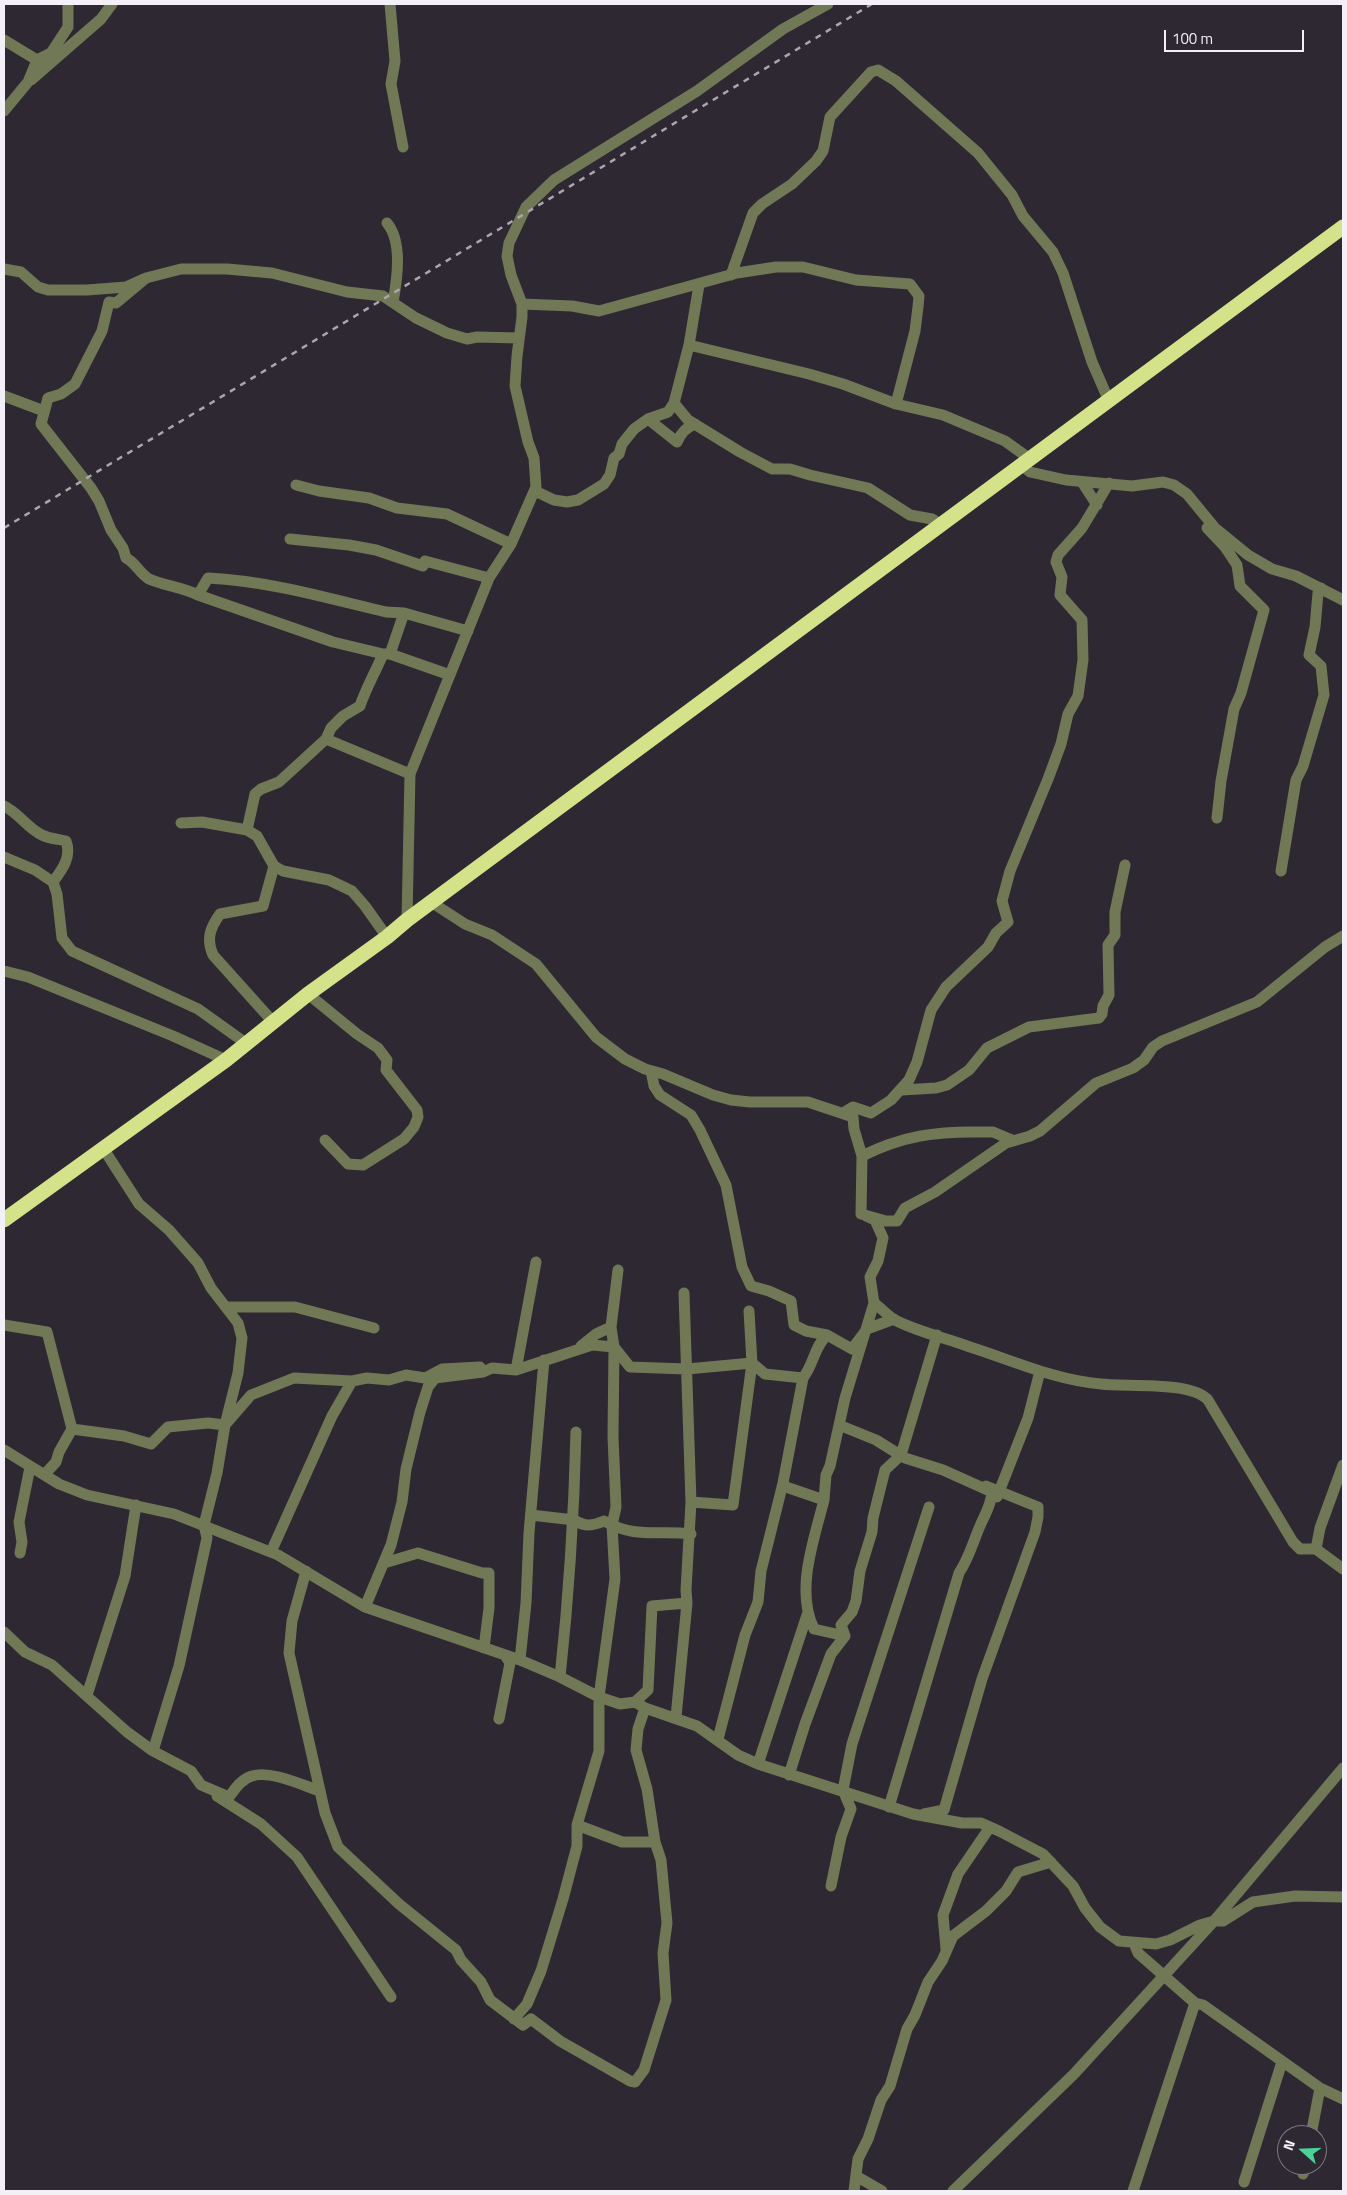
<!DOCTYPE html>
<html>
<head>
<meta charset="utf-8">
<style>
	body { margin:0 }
	#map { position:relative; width:1347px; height:2195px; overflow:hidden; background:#2e2832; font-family:"Titillium Web",sans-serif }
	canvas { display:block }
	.frame { position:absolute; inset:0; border:5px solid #f4f0f7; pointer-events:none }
	.north { position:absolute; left:1277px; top:2125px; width:50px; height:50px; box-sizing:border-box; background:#2e2832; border:1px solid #7d7881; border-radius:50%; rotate:290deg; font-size:14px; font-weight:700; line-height:20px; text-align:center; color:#f4f0f7 }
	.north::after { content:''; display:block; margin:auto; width:18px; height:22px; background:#4ad49c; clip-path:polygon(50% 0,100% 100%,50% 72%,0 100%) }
	.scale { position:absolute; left:1164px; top:30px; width:140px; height:22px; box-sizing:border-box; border:2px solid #f4f0f7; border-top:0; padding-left:6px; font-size:15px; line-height:18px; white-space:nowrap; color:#f4f0f7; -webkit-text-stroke:4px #2e2832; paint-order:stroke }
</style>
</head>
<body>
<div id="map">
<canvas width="1347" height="2195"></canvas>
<div class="frame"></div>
<div class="north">N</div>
<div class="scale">100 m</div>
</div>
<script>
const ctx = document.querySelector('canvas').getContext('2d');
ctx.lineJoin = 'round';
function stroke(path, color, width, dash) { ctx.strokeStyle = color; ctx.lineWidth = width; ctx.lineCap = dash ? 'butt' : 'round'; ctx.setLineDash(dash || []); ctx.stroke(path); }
stroke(new Path2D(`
	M390,4L395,61L391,84L403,147
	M4,40L37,60
	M31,80L101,19L112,4
	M4,111L28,82L37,60L51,53L68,27V4
	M387,223C403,242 397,280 393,302
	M4,269L21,272L38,287L48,290H87L126,287L146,278L181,269H227L272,273L347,292L383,296L416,318L447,333L467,339L477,337L519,338
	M731,275L753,213L762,204L792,184L816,161L823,151L830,117L871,72L878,70L896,81L978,153L1012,195L1023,216L1053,252L1063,273L1092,362L1109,401
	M146,278L116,303L109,302L102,331L75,384L61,394L48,398L41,424L91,488L99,501L111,530L123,548L126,558C136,563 139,573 149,579C165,586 182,587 198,595L333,642L383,654H390L450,675
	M522,304L572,306L599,311L737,273L776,267H803L856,280L910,284L919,296L918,307L915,331L896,404
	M689,345L809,374L843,384L896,404L943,415L1005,441L1030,459
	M4,396L44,411
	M674,403L688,420L740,452L772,469H790L810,475L868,488L910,515L932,519L942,525
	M648,419L677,442C681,433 686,427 695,424
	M1021,465L1030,472L1066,480L1132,486L1163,482L1174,485L1187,494L1215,528L1248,555L1272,569L1296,576L1343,600
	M1082,482L1097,505
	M296,485L319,491L369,498L397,508L447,514L511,544
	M535,491L554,500L567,502L578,500L604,484L610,475L614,458L619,454L622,444L634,429L648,419L668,412L674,403L689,345L699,285
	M1207,528L1225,547L1237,565L1240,586L1264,610L1241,693L1234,709L1221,781L1217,818
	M290,539L349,545L376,550L423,566L425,561L489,578
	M198,595L208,578C269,581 327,598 386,612L404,613L468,631
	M390,654L404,613
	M326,739L410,774
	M4,806C19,813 27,828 42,835C50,839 58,839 66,841C72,857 62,870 53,882
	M181,823L202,822L247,830L257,836L274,866L283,871L329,880L352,891L365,906L387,937
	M247,830L255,794L261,789L279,782L326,739L331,728L343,716L360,706C366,688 375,673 383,654
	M4,857L35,870L53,882L57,894L62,938L72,951L198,1009L247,1044
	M1281,871L1296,780L1303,766L1324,695L1321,666L1309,655L1315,627L1318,593L1321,588
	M431,902L465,924L492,935L536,964L596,1037L625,1059L645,1069L663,1074L713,1095L731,1100L750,1102H808L853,1117L854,1129L862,1156L861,1214
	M407,920L410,774L489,578L511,544L536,487L534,458L528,442L515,386L517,356L522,317V304L511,275L507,256L509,243L526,207L554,180L697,91L783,29L828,4
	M4,971L28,977L173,1036L226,1060
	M308,994L357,1034L378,1048L387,1060L386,1070L417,1110L418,1117L414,1127L404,1139L363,1165L348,1164L325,1140
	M274,1023L213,955C206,939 210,928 220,914L263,906L274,866
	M651,1071L654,1086L660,1095L691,1115L700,1130L726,1185L742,1267L751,1286L769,1291L791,1301L794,1325L806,1331L827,1335L852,1349L867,1329L894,1319
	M902,1090L936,1088L947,1085L969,1070L987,1048L1029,1027L1099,1018L1102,1014L1103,1006L1109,995L1108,945L1115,935V912L1125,865
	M843,1113L853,1107L871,1113L891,1100L909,1080L917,1062L931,1010L946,987L988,947L996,933L1008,922L1002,901L1010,871L1048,779L1061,744L1068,714L1078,696L1083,660L1082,620L1060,595L1062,577L1056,562L1058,555L1082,528L1109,483
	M103,1148L139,1204L169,1230L198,1263L211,1288L238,1323L242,1338L238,1373L225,1425L217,1473L204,1525L207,1538L179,1666L153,1751
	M862,1156C902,1136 936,1131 982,1132H993L1012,1140
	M861,1214L886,1221H897L905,1208L935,1192L1006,1143L1030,1136L1040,1131L1096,1083L1133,1068L1144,1060L1153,1047L1162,1041L1257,1002L1325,947L1343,936
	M874,1303C881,1308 888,1316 895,1320C918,1332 946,1338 970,1347C1014,1361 1055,1380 1101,1384C1127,1387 1191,1381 1208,1400L1293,1542L1300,1549H1316L1343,1569
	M227,1307H295L374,1328
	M4,1325L47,1332L72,1429
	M581,1346L596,1334L611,1327
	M516,1370L536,1262
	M839,1425L876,1440L905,1458L943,1470L992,1492C991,1506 985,1514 980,1526C973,1542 969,1558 959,1573L889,1807
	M4,1450L59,1484L87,1495L174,1514L278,1555L365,1607L520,1660L560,1677L599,1697L620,1704L635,1702L645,1708L697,1726L738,1755L758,1764L913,1814L962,1823H981L999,1831L1043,1854L1073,1886L1085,1908L1100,1927L1119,1941L1156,1944L1170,1940L1200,1925L1214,1921L1343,1768
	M44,1475L56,1462L59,1452L72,1429L124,1436L151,1444L168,1427L208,1423L225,1425L251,1395L294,1378L352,1381L367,1378L389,1380L406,1375L425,1378L442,1369L480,1367
	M783,1483L786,1487L824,1500L826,1475L830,1466L845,1398L874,1303L870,1277L878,1261L883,1238L875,1220L866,1216
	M997,1497L1028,1418L1040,1371
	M824,1500C814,1540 795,1590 814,1629L845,1636
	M691,1502L733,1505L752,1363L749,1311
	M531,1515L574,1520C585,1527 592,1526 604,1521C636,1539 657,1530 691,1534
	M1316,1549L1320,1528L1343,1465
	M271,1552L332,1416L352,1381
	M20,1553L22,1542L19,1522L30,1467
	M384,1563L418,1553L482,1573H489V1608L484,1648
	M306,1571L292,1621L289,1653L325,1813L338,1847L399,1904L456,1950L461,1960L481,1982L490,2000L523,2025L531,2019L560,2041L630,2081L635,2082L644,2070L666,2000L663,1953L667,1923L661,1860L655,1842L647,1789L636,1750L638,1729L645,1708
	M365,1607L391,1545L402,1502L406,1469L420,1412L428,1387L435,1378L483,1372L492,1368L516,1370L592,1345L614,1347L630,1367L687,1369L752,1363L765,1374L803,1378C814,1364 814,1347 827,1335
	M4,1632L25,1652L52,1665L127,1732L153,1751L191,1771L201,1785L229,1797C235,1789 241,1779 252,1776C270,1770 302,1785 320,1791
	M520,1660L526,1603L529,1533L544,1360
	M560,1677C569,1595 574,1514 576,1432
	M87,1695L125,1576L136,1505
	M635,1702L648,1690L652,1606L687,1603
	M676,1717L687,1603L686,1590L691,1502L684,1293
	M499,1719L510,1663L505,1655
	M718,1739L745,1635L758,1602L761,1571L783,1483L803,1378
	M758,1764L807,1615
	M789,1775L805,1724L831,1654L845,1636L841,1625L852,1612L856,1601L860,1571L872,1532L873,1518L885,1470L901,1455L937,1335
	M217,1796L261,1824L297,1857L391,1997
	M924,1814L944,1810L982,1679L1035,1532L1038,1517V1507L986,1486
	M577,1825L622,1842H655
	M831,1886L841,1837L851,1809L843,1790L852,1744L929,1507
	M1134,1943L1138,1953L1195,2003L1203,2005L1320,2088L1343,2099
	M946,1949L943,1915L958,1874L990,1827
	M514,2019L527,2004L541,1971L563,1899L577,1846V1825L599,1751V1697L615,1579L612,1525L616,1507L613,1437L614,1347L611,1327L618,1270
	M1311,2135L1320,2088
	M1303,2174L1305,2165
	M856,2176L882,2191
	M1244,2182L1282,2062
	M854,2191L858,2159L868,2139L881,2100L890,2086L907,2029L915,2015L928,1982L942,1961L953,1936L986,1911L1006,1891L1018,1872L1051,1862
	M953,2191L1074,2074L1214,1921H1223L1253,1902L1295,1896L1343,1897
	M1133,2191L1195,2003`), '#717855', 11);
stroke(new Path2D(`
	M4,1220L226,1060L308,994L387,937L407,920C717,687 1031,459 1343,227`), '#d4e389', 15);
stroke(new Path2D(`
	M4,528L872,4`), '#aaa6ae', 2.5, [6, 6]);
</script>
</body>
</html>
